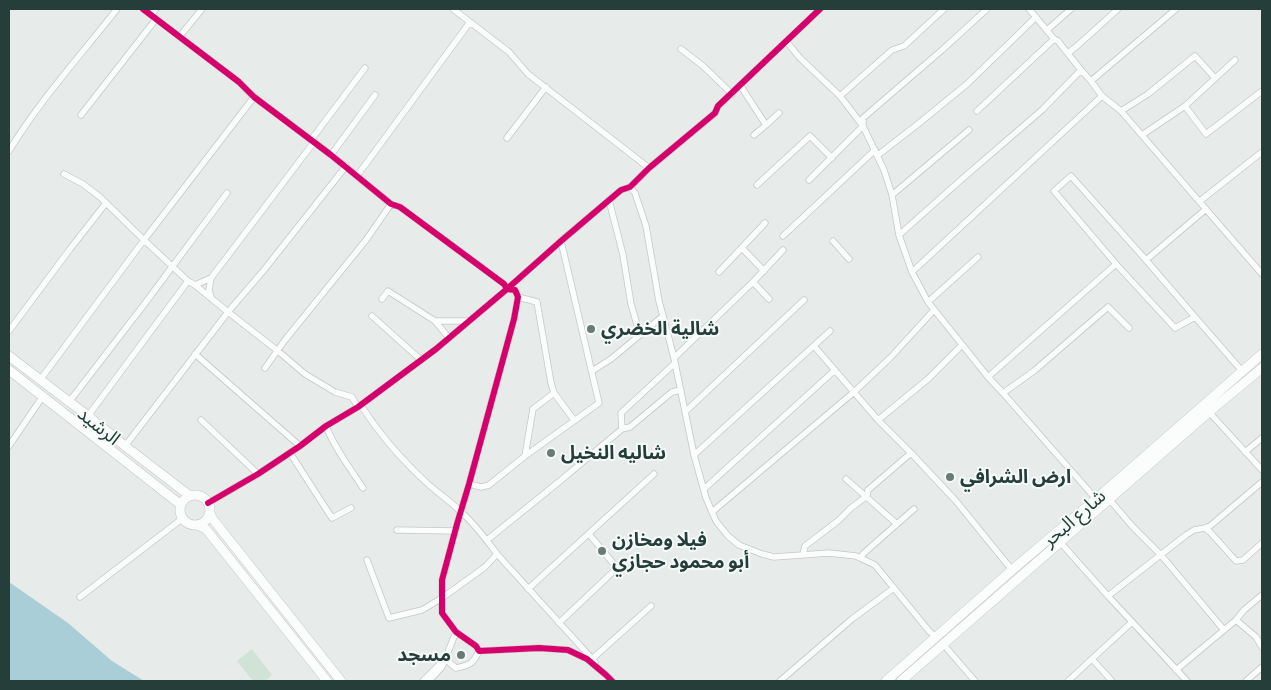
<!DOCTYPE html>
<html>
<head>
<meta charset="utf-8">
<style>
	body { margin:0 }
	#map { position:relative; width:1271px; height:690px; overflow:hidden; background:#e7ebe9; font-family:Commissioner,sans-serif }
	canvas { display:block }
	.frame { position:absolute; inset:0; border:10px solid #253e39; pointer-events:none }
</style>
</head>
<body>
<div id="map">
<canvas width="1271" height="690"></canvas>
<div class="frame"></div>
</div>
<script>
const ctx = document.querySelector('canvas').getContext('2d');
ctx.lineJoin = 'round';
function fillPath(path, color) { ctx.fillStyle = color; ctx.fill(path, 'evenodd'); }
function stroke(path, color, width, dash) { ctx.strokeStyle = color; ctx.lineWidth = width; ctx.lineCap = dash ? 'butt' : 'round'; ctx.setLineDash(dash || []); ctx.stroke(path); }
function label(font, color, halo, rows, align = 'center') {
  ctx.font = font + ' Commissioner,"Noto Sans Arabic",sans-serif'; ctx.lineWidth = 4; ctx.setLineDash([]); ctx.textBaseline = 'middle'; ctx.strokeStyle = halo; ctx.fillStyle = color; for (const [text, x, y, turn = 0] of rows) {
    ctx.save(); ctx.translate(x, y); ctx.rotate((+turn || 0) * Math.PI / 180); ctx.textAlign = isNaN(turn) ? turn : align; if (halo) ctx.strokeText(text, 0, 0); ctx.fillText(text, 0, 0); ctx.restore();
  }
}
fillPath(new Path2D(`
	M252,649L272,675L265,681H253L237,661Z`), '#d1e3d7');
fillPath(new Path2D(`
	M9,582L68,623L112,661L144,681H9Z`), '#aaced7');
const minor = new Path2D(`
	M143,9L239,82L254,97L331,155L391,204L400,207L504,284L507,289L515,290L518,297L514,319L469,484L457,524L442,580V613L456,632L476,646L479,651L539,648L568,650L587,659L606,675L612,681
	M453,9L509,52L528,74L649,168
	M1029,9L1054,39L1058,41L1081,70L1091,81L1102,96L1121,111L1262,274
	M151,15L156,9
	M1047,30L1071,9
	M180,36L202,9
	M786,41L800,58L840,96L863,126L884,170L892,195L899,235L912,272L928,302L988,377L1003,393L1096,499
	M681,49L703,66L732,94
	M1068,53L1077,46L1118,9
	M1091,81L1176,9
	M740,85L766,125L754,135
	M840,96L892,50L904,46L944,9
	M1185,106L1206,134L1262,91
	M977,111L1054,39
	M1121,111L1148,94L1195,56L1215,78
	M81,115L156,19
	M766,125L779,113
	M1142,135L1185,106L1235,60
	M507,138L546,87
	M311,140L365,68
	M9,151C40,100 80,56 117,9
	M331,155L375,95
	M878,155L918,124L967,84L1036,17
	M346,166L264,270L228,312L278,351L305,374L335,392L352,397L358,407
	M357,176L470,22
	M809,180L863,126V118L942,50L987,9
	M757,185L810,136L832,158
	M630,187L635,193L646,226L659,301L674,358L694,455L706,498L716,521L728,536L739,545L762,554L774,557L829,553L856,556L875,565L929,631L936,637
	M892,195L969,130
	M609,200L623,255L631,304L640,335
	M1200,201L1262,152
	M899,235L962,179L1042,110L1081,70
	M783,236L875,150
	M833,241L849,259
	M742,248L764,271
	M1116,264L1054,191L1071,176L1146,260
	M719,272L765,223
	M912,272L1102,96
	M211,278L209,290L211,297
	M753,282L769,299
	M195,285L188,281L144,240L254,97
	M518,297L537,302L551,383L554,393L533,409L525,456
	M382,299L388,291L435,321L449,338
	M928,302L978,257
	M372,316L421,360
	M1195,317L1146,260L1206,209
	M435,321H469
	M9,331L70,249L106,203
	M195,354L300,446
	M674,358L753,282L783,250
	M265,368L285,340L366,240L391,204
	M592,371L611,359L663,316
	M988,377L1116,264L1175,328L1195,317L1242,371
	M40,380L144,240L100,197L83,184L64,174
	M554,393L574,420
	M1003,393L1034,371L1108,307L1129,328
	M69,402L146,302L227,193
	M361,405C379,434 403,461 428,484C438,493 450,501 460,511C474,523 486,539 497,554L485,567L442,598L422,610L389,618L367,560
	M685,412L804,300
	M1209,412L1262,470
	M88,416L188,281
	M201,420L258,474
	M878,420L928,379L962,345
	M326,426C335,449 350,468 363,488
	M622,429L630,427L672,392L681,390
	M9,446L43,396
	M125,446L228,312L195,285L211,278L314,142
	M1245,452L1262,438
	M290,453L332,518L351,508
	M911,453L956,501L1012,570
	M694,455L830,331
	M846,479L897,524
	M1262,482L1210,526L1205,528L1210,532L1236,561L1243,560L1262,543
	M469,484L481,487L489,485L525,456L599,403L561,241
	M704,489L835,370
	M1109,499L1133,527L1161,555L1224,630
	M208,503L258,474L300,446L326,426L358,407L436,349L507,289L561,241L621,190L630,187L649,168L715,113L718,106L820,9
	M712,512L854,392L890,358L934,310
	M397,530L455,531
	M487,540L560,481L622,429L621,413L675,363
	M1060,542L1108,596L1187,681
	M497,554L595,662
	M803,554L805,546L839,520L851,508L867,496L868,490L911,453L878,420L814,346
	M860,558L864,553L914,509
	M528,589L654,474
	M1108,596L1186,535L1194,530L1205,528
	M80,597L183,518
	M1236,620L1256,637L1262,647
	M559,623L617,568L589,534
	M943,644L975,681
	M445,659L456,668C470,665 473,664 479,651
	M592,659L651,606
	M1092,659L1112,681
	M1176,670L1236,620L1244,610L1262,595
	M423,681L443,661
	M429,681L442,667L456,632
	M780,681L852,619L894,588
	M1068,681L1132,622
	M1246,681L1262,667`);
const secondary = new Path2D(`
	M9,356L88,416L125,446L190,496
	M9,370L181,505
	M180 510a15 15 0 1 1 30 0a15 15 0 1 1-30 0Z
	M210,513L212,518L341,681
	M197,525L206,529L327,681
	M886,681L1012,570L1096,499L1262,354
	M901,681L1209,412L1262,368`);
stroke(minor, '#c4c8c6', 7);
stroke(secondary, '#c2c8c6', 10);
stroke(minor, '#fbfcfc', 5.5);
stroke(secondary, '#fbfcfc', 9);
stroke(new Path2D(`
	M143,9L239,82L254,97L331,155L391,204L400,207L504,284L507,289L515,290L518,297L514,319L469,484L457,524L442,580V613L456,632L476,646L479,651L539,648L568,650L587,659L606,675L612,681
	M208,503L258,474L300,446L326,426L358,407L436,349L507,289L561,241L621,190L630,187L649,168L715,113L718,106L820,9`), '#d6006c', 6);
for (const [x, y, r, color] of [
	[591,329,5,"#697b77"],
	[551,453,5,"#697b77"],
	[950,477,5,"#697b77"],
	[602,551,5,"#697b77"],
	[461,655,5,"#697b77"]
]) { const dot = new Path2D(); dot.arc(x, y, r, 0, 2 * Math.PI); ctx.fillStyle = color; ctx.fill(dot); stroke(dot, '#f5faf8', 2); }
label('bold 19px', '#253e39', '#f5faf8', [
	["شالية الخضري",601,329],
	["شاليه النخيل",561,453],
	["ارض الشرافي",960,477],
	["فيلا ومخازن",612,540],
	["أبو محمود حجازي",612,562],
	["مسجد",451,655,"right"]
], 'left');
label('19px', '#253e39', '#f5faf8', [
	["الرشيد",99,426,39],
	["شارع البحر",1074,518,-41]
]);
</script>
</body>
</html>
